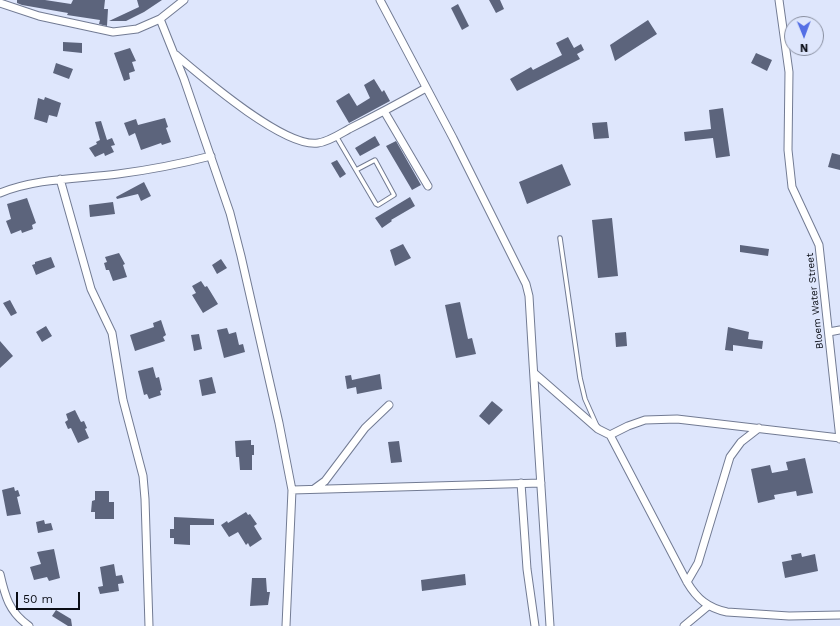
<!DOCTYPE html>
<html>
<head>
<meta charset="utf-8">
<style>
	body { margin:0 }
	#map { position:relative; width:840px; height:626px; overflow:hidden; background:#dee6fc; font-family:"Work Sans",sans-serif }
	canvas { display:block }
	.north { position:absolute; left:784px; top:16px; width:40px; height:40px; box-sizing:border-box; background:#dee6fc; border:1px solid #898fa0; border-radius:50%; rotate:179deg; font-size:11px; font-weight:700; line-height:16px; text-align:center; color:#0a0d15 }
	.north::after { content:''; display:block; margin:auto; width:14px; height:18px; background:#546fe5; clip-path:polygon(50% 0,100% 100%,50% 72%,0 100%) }
	.scale { position:absolute; left:16px; top:592px; width:64px; height:18px; box-sizing:border-box; border:2px solid #0a0d15; border-top:0; padding-left:5px; font-size:12px; line-height:14px; white-space:nowrap; color:#0a0d15; -webkit-text-stroke:3px #dee6fc; paint-order:stroke }
</style>
</head>
<body>
<div id="map">
<canvas width="840" height="626"></canvas>
<div class="north">N</div>
<div class="scale">50 m</div>
</div>
<script>
const ctx = document.querySelector('canvas').getContext('2d');
ctx.lineJoin = 'round';
function fillPath(path, color) { ctx.fillStyle = color; ctx.fill(path, 'evenodd'); }
function stroke(path, color, width, dash) { ctx.strokeStyle = color; ctx.lineWidth = width; ctx.lineCap = dash ? 'butt' : 'round'; ctx.setLineDash(dash || []); ctx.stroke(path); }
function label(font, color, halo, rows, align = 'center') {
  ctx.font = font + ' "Work Sans",sans-serif'; ctx.lineWidth = 3; ctx.setLineDash([]); ctx.textBaseline = 'middle'; ctx.strokeStyle = halo; ctx.fillStyle = color; for (const [text, x, y, turn = 0] of rows) {
    ctx.save(); ctx.translate(x, y); ctx.rotate((+turn || 0) * Math.PI / 180); ctx.textAlign = isNaN(turn) ? turn : align; if (halo) ctx.strokeText(text, 0, 0); ctx.fillText(text, 0, 0); ctx.restore();
  }
}
fillPath(new Path2D(`
	M17,0H45L71,4L73,0H105L104,9H108L107,26L99,24L100,20L67,15L68,13L22,5L17,3Z
	M137,0H162L144,12L126,21H109L139,7Z
	M489,0H500L504,9L496,13Z
	M458,4L469,26L462,30L451,8Z
	M648,20L657,34L615,61L610,45Z
	M568,37L574,48L581,44L584,50L577,54L580,59L517,91L510,79L531,67L533,70L562,55L556,43Z
	M63,42L82,43V53L63,51Z
	M130,48L136,61L132,62L135,71L129,73L130,79L124,81L114,53Z
	M756,53L772,60L767,71L751,63Z
	M56,63L73,69L69,79L53,73Z
	M374,79L382,92L384,90L390,101L349,123L336,101L349,93L357,106L370,98L364,85Z
	M45,97L61,103L57,117L49,115L47,123L34,119L38,98L44,100Z
	M723,108L730,156L716,158L713,138L685,141L684,132L711,129L709,110Z
	M165,118L168,127L166,128L171,142L162,145L161,143L141,150L135,133L129,136L124,123L136,119L138,125Z
	M101,121L107,140L112,138L115,145L111,146L114,152L105,156L104,153L95,157L89,148L97,144L96,142L100,140L95,122Z
	M607,122L609,138L594,139L592,123Z
	M375,136L380,145L360,156L355,148Z
	M396,141L421,185L412,190L386,146Z
	M832,153L840,155V170L828,167Z
	M337,160L346,174L340,178L331,163Z
	M562,164L571,185L527,204L519,182Z
	M144,182L151,196L141,201L138,194L117,199L116,197Z
	M410,197L415,206L391,220L392,221L382,228L375,218Z
	M27,198L36,223L32,225L33,229L22,233L21,230L11,234L6,221L11,219L7,204Z
	M113,202L115,214L90,217L89,205Z
	M612,218L618,276L598,278L592,220Z
	M403,244L411,258L395,266L390,250Z
	M740,245L769,249L768,256L740,252Z
	M119,253L125,264L123,265L127,277L113,281L109,270H106L104,263L107,262L105,257Z
	M51,257L55,267L36,275L32,265L35,264V262Z
	M221,259L227,268L217,274L212,265Z
	M201,281L205,287L207,286L218,304L203,313L192,295L196,293L192,286Z
	M10,300L17,313L11,316L3,303Z
	M460,302L468,339L472,338L476,354L456,358L445,305Z
	M161,320L166,335L163,337L165,341L135,351L130,335L154,327L153,323Z
	M46,326L52,336L42,342L36,332Z
	M728,327L749,332L748,339L763,341L762,349L733,345V351L725,350Z
	M227,328L229,334L236,332L239,345L243,344L245,352L224,358L217,330Z
	M626,332L627,346L616,347L615,333Z
	M199,334L202,349L194,351L191,335Z
	M0,341L13,356L0,368Z
	M153,367L156,378L159,377L162,390L160,391L161,395L149,399L147,394L144,395L138,371Z
	M380,374L382,389L357,394L356,387L347,389L345,376L351,375L352,380Z
	M212,377L216,393L202,396L199,380Z
	M492,401L503,410L489,425L479,416Z
	M75,410L81,422L84,421L87,428L85,429L89,438L78,443L71,428L68,429L65,422L68,420L66,414Z
	M251,440V445H254V455H252V470H240L239,457H236L235,441Z
	M399,441L402,462L391,463L388,442Z
	M805,458L813,493L797,496L796,491L774,495L775,499L758,503L751,469L770,465L772,473L788,470L786,462Z
	M14,487L15,491L18,490L20,496L17,497L21,514L7,516L2,490Z
	M95,491H109V502H114V519H95V512H91L92,501L95,500Z
	M246,512L248,515L250,514L257,524L254,526L262,539L250,547L248,543L246,545L238,532L229,537L221,525L227,521L228,523Z
	M174,517L214,519V525H190V545L174,544V538H170V529H174Z
	M44,520L45,524L51,523L53,530L38,533L36,522Z
	M54,549L60,578L49,581L47,577L34,580L30,567L41,564L37,552Z
	M801,553L802,557L815,554L818,571L785,578L782,562L792,560L791,555Z
	M114,564L116,576L122,575L124,583L118,584L119,591L100,594L98,587L103,586L100,567Z
	M465,574L466,585L422,591L421,580Z
	M252,578H266L267,592H270L268,605L250,606Z
	M56,610L71,619L72,626H68L52,616Z`), '#5c647c');
const service = new Path2D(`
	M336,136L376,204L378,205L394,195L375,160L356,170
	M560,238L580,378L585,399L597,426`);
const minor = new Path2D(`
	M184,0L160,19L184,79L230,213L241,256L279,423L292,490L286,626
	M380,0L453,138L526,284L529,296L533,363L550,626
	M779,0L789,72L788,150L792,187L819,245L840,439
	M0,3L39,16L113,32L137,29L160,19
	M176,55C202,77 284,148 318,143C328,142 340,134 349,129C375,116 401,102 426,88
	M384,111L428,186
	M60,179L91,289L112,333L123,400L143,476L145,499L149,626
	M0,193C37,178 78,179 118,174C149,170 180,164 211,156
	M829,332L840,330
	M534,373L598,429L610,435L687,582C697,599 708,608 727,612L789,616L840,615
	M610,435L628,426L645,420L677,419L840,438
	M521,483L527,569L535,626
	M314,489L325,481L365,428L389,405
	M292,490L541,483
	M0,574C5,596 9,612 29,626
	M687,582L698,563L730,457L741,442L759,428
	M684,626L708,606`);
stroke(service, '#727b93', 5.5);
stroke(minor, '#727b93', 9);
stroke(service, '#fff', 3.5);
stroke(minor, '#fff', 7);
label('10px', '#0a0d15', '#dee6fc', [
	["Bloem Water Street",815,301,-96]
]);
</script>
</body>
</html>
